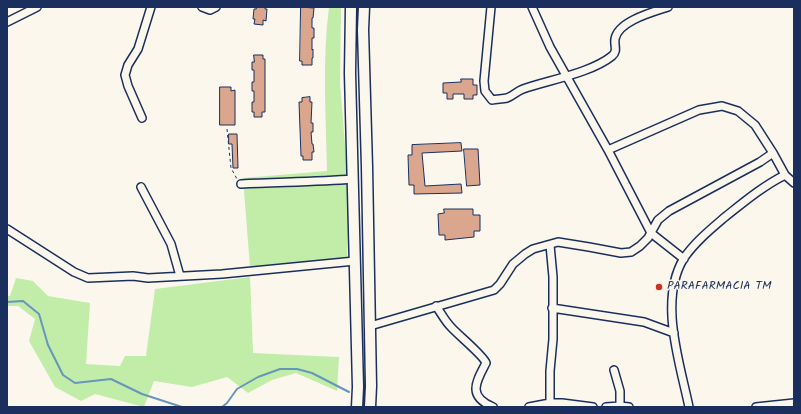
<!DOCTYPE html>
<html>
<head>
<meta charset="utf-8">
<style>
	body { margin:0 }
	#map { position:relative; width:801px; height:414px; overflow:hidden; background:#fbf7ec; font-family:Kalam,sans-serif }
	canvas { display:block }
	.frame { position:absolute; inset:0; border:8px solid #1b2f5e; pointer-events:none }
</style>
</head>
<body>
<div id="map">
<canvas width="801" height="414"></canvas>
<div class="frame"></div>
</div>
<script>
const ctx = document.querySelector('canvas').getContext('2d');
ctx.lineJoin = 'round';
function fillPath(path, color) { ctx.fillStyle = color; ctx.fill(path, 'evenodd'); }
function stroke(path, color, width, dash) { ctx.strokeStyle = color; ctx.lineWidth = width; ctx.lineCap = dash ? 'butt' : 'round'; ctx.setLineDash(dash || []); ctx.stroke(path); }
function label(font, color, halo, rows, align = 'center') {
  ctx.font = font + ' Kalam,sans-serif'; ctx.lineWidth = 3; ctx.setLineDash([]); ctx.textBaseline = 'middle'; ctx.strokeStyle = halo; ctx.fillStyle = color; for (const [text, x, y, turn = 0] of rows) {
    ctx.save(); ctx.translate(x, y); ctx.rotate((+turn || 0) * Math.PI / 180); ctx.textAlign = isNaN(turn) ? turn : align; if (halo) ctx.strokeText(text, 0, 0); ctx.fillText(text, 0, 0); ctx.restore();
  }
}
fillPath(new Path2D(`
	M329,7H341L340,83L349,194L347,258L250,267L243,178L327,171C326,116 322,61 329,7Z
	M250,277L253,353L339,357L337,391L296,373L272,380L248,393L227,377L192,387L154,381L144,407L95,394L81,401L55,387L29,341L35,319L18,306H7V296H10L16,278L33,281L48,296L90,303L86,364L120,366L125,356H146L155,289Z`), '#c1eda9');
stroke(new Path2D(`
	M7,302L23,301L39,314L48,345L63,375L75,383L111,379L142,394L182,407
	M222,407L227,403L237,389L258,377L280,369H297L312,373L349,392`), '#6796bc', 2);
const building = new Path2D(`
	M256,7H265V9H267L266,21L263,20V25L254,24L255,19H253L254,9H256Z
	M301,7L314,8L313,18H312V28H314V38H312V50L313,49V58H312V65H302V61H300Z
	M254,55H263V59H265V112H262V117H254V112H252V102H254V91H252V82H254V70H252V62H254Z
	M461,79H473V85H477V95H473V99H464V94H453V99H447V93H443V83L461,82Z
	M220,87H231V91L235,90V125H220Z
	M310,97V102H312L311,123H313V132H311L312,144H313L314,152H312V160H303V156H301L299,102H302V98Z
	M229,134H237L238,168H233L232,144H229Z
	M461,143L462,151L422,153L425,186L461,184L462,193L414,194V185H409L408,155H412V145Z
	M464,149H478L480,185L467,186Z
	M444,209H473V215H480V231H474V237L445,240V235H439L438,214L444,213Z`);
fillPath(building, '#daa78e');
stroke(building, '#1b2f5e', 1);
const minor = new Path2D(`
	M202,7L210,10L216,7
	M491,7L484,81L485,91L492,100C496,99 502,99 507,98C513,96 517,91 523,89C549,80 591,73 612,56C618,51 614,46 615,39C618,21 653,12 668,7
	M532,7L550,47L608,150L651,233L684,259
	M7,22L37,7
	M142,118L128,86L125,75L128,65L138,49L151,7
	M608,150L699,110L722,106L738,111L755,125L773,153
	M241,184C278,182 316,182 353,179
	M141,187L171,244L180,276
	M7,229L74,272L88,278L133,276L148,278L222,274L355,261
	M436,306C441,313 445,321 451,327C458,335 484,356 486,363C476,382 467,396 493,407
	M552,308L644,322L674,333
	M370,326L494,290L500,284L513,264L525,254L533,249L558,242L589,247L621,253L631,252L640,246L648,238L658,220L669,211L760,162L773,153L785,175L794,183
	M614,370L620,391V406
	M550,403V371L553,339V277L550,245
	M529,407L550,403H562L593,407
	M606,407L620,406L629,407
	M689,407C680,363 658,300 684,258C695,242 711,229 725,217C744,202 763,186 785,175
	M756,407L794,403`);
const highway = new Path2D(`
	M351,7L350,73L358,387L357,407
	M364,7L363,30L367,167L371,386L370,407`);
stroke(minor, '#1b2f5e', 10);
stroke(highway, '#1b2f5e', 13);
stroke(new Path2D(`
	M227,129L231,168L237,179`), '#1b2f5e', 1, [3, 3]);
stroke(minor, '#fbf7ec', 7);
stroke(highway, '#fbf7ec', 10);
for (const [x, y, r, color] of [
	[659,287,4,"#c8321e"]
]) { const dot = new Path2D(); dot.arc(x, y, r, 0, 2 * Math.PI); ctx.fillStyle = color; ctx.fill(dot); stroke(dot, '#fbf7ec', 1.5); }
label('12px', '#1b2f5e', '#fbf7ec', [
	["PARAFARMACIA TM",667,287]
], 'left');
</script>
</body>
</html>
